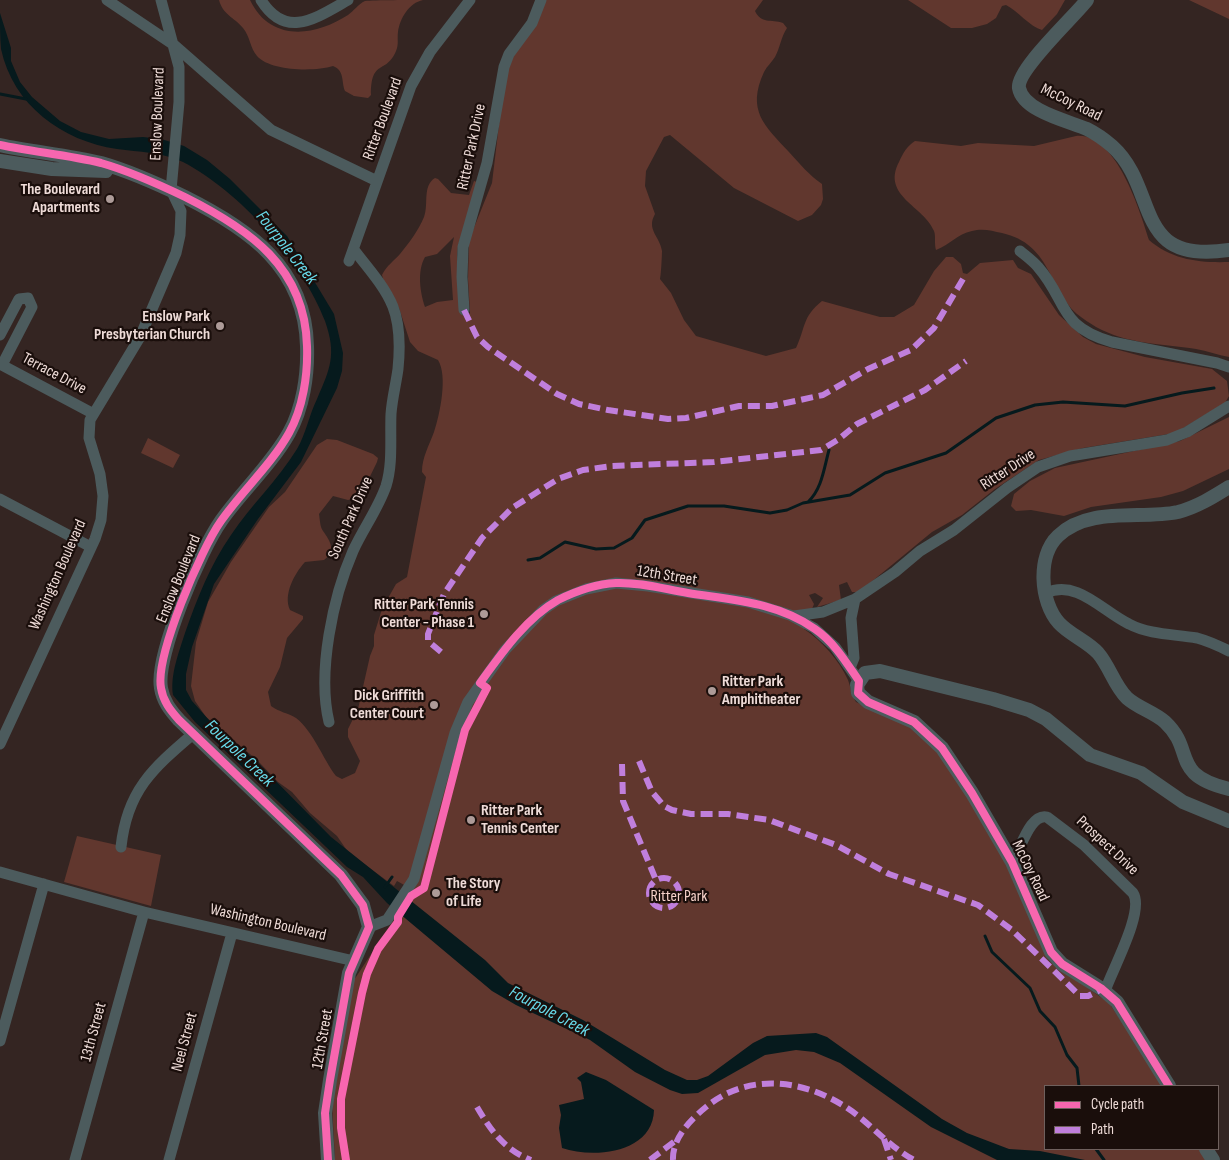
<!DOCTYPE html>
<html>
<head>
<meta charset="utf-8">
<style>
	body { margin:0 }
	#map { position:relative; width:1229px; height:1160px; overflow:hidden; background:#342522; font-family:"Sofia Sans Condensed",sans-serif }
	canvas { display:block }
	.legend { position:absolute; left:1044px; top:1085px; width:175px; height:65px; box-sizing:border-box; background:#1a0e0b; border:1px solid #6f605d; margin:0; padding:6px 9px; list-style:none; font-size:15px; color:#eedbd7 }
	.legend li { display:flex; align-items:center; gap:10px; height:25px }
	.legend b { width:25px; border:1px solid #6f605d }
</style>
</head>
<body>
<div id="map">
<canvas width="1229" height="1160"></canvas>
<ul class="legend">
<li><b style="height:6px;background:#f766af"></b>Cycle path</li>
<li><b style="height:6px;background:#c07fdc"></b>Path</li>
</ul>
</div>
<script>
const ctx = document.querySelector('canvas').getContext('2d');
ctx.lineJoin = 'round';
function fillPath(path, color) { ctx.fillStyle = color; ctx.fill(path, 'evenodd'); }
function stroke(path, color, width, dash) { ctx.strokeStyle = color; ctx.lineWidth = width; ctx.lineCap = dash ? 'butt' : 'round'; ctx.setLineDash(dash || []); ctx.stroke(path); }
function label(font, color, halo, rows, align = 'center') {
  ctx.font = font + ' "Sofia Sans Condensed",sans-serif'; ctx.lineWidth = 4.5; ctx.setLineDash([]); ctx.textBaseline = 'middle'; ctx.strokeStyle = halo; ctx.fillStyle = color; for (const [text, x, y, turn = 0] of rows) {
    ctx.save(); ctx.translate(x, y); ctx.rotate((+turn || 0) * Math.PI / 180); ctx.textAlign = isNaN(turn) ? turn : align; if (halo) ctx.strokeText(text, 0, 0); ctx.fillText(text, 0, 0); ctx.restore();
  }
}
fillPath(new Path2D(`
	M219,0H250C270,42 314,37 348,15C354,11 358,4 365,1C374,0 411,0 423,0C409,3 400,18 398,32C397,39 399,44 396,51C386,75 371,58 371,95L368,98L354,96L345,91C341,81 345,71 333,66C314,72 270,71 257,56C250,48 250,36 243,28C234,17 223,15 219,0Z
	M546,0H763L755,11C761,24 771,19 783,23L787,28C781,37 780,48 775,57C772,62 767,66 764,72C746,111 765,126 789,152C800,164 809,175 822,184L823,199L821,205L812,215L798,221L734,188L670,135L664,137L646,171L645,186L655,214C646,230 660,236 662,251C662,255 661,276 660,279L671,293L684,320L696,336L766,356L796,348C806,327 802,317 822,301L880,317H894L914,305L934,271L946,257H953L961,264L963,273L967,274L980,263L1013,260L1018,268L1031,274L1059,315L1083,337L1096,344L1145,357L1212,369L1227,381L1229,396L1225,403L1175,433L1083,448L1039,460L995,489L962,515L932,532L859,592H852L847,582L839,585L841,600L817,607L823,598L815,593L809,595L814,604L804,629C822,641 839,660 848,680C851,688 851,695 856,702L911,727L943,755L1010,867L1049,961L1109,1003L1165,1086H1045V1149H1202L1208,1160H335L332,1104L354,980L410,895L415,891L397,881L394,886L348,852L337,836L310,813L292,792L278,782L257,760L206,717L195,701L191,686L196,642L208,602L231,562L269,507L285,492L317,445L327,439L337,440L373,454L378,458L377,462L360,497L348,500L333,496L319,514C320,520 320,527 323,531C330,541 337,551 324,560L305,562C294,574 283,595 290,610L303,616V619L287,638L280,667L268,692L271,706C279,712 288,713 296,718C313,731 323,759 336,776L342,779L355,773L360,761L348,737V729L358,709L370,656L374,646V635L382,609L396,584L407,577L426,477L422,472C422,457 429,446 434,432C440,414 448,376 438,360L418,351L410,342L399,308L384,282L382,275C387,265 394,261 400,254C409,243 418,231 424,217C429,204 422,186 435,178L438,179L451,193L469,195L474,181L480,183L458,246L457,255L462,315L470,313L468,279L469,240L492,183L506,66ZM454,237L450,256L453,300L437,302L425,307C420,292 417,271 425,257L437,254Z
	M908,0H1065L1057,14L1042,30C1030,27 1018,11 1006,5L1002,6L996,18L987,24L972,28H951Z
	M1189,0H1229V19Z
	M1076,136C1116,132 1140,211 1149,240C1172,260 1200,263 1229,262V357C1218,355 1207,351 1196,349C1162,344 1127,344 1096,327C1090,323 1083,319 1077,314C1048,288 1051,244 1002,233C992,231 983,228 972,231C957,234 950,245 936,250C934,244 936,236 934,231C924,206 881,196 899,162C903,153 907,146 915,141L961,146L978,143L1034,146Z
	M1229,417V469L1183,491L1161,497L1091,507L1064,516L1031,510L1016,511L1011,506L1014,494L1030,481L1055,468L1180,441Z
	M148,438L180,455L173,468L141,453Z
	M77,836L161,855L151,906L64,882Z`), '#61372e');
fillPath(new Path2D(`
	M0,13L11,48V61L20,82L32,97L60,121L81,132L109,139L143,137L161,139L184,146L207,160L230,179L287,236L334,314L343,353L342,371L337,388L301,462L258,519L214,584L192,647L186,674V690L192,701L209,720L259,764L331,837L485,960L508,983L583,1020L665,1070L687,1080H697L708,1076L753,1043L767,1036L816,1033L827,1037L942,1119L967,1133L1009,1149L1040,1151L1085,1160H997L931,1127L840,1063L814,1052L796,1050L765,1055L698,1093L682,1094L670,1090L635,1072L590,1040L516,1005L492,991L387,903L363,877L347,867L195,722L173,695C170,675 179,652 185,633C197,599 210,565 231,535C251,505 278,480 297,449C306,434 309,415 317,399C330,369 337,355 325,321C303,262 239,191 183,162C162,152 139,152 117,149C62,141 13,105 1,49C0,38 0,25 0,13Z
	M586,1072L606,1080L654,1110C653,1153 594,1159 562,1148L559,1128L561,1115L559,1105L584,1099L581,1082L577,1078Z`), '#061a1d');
stroke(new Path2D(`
	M0,94L26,99
	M808,502C822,489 824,468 829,450
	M528,560L540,558L565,542L596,549L614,548L632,538L645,520L688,506H724L770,513L787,510L803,503L850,495L885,473L946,453L996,418L1035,405L1063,402L1125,406L1182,393L1214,388
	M385,887L392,877
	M985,936L992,952L1030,988L1040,1011L1055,1027L1067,1055L1077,1068L1079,1086
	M1096,1149L1104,1160`), '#061a1d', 3);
stroke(new Path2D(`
	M107,0L174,45L271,130L377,181
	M261,0C286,40 316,18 348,0
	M1020,251C1026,256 1033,261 1038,267C1068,301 1057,326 1112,342L1217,363L1229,367
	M349,261L411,86L430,52L470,0
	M464,310L462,277L463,247L487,163L504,67L509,54L532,23L541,0
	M0,335L19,299L28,298L32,307L2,365
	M0,364L92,413
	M0,499L91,547
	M1046,593C1077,579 1102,611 1129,624C1150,635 1174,634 1197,638C1208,641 1219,646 1229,651
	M794,616L823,612L855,599L895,572L920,551L954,530L1007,488L1038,467L1070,456L1167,440L1187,432L1229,406
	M850,668L854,658L851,618L855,599
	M329,722C317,672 333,597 353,551C363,529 378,509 386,486C393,464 390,438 391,414C392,399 396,384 398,369C404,309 390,295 354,250
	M0,744L95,539L101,520L103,496L100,474L89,438L90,420L140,337L176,253L180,235L181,211L171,190L179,102V67L161,0
	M121,847C127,791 152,769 193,734
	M1012,862C1021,849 1030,813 1047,817L1084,845L1133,893C1145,911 1112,970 1105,991
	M0,872L144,912L354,961
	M369,927L387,920L414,879L455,733L468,702L505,650L543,610L556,601L586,589L616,583L648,586L748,602L790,615L814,628L835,647L859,681
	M0,1041L44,884
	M75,1160L144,912
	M169,1160L232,933`), '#4c5b5d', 11);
stroke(new Path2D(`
	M1087,0C1074,17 1016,70 1019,88C1023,111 1068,121 1087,129C1097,134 1105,140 1112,146C1160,189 1131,265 1229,250
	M0,145C33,152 68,155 101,163C129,171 158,184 185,197C249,229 305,267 307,346C308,375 303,408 289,433C271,465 242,491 221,521C201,549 155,656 161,688C163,701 170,710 179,720L341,875L363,905L369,927L349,973L330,1080L325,1113L328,1160
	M0,161L52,169L106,171
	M1229,487C1213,497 1197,507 1178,512C1140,520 1090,506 1058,536C1037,556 1040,602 1059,623C1070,635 1087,641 1098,653C1110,667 1114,685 1127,698C1138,708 1154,712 1165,722C1196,751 1169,774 1229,789
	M1169,1086L1117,1002L1102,989L1062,964L1051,952L1012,862L972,793L942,748L914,722L868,702L858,693L857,685L865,673L880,671L993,699L1029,710L1046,719L1090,755L1141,773L1183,802L1229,821
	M1206,1149L1213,1160`), '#4c5b5d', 14);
stroke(new Path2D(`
	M464,310L477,337L488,347L557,394L579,404L608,410L668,419L686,418L739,406H772L823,395L868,369L911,350L934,328L966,274
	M441,652L428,641V634L444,594L482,538L512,508L558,479L583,470L612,466L714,462L821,450L839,439L857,424L925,390L966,361
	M639,761L652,792L664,806L672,810L691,814H728L769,820L836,845L889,874L978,905L1012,930L1080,996H1088L1102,989
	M622,764L623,801L656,880
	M649 893a15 15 0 1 1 30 0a15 15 0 1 1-30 0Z
	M477,1107C491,1131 505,1150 531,1160
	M884,1139L891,1160
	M650,1160L675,1141
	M673,1160C672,1139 690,1120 706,1107C752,1069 813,1081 857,1115C876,1130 892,1148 914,1160`), '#c07fdc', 6, [12, 6]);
stroke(new Path2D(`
	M0,145C33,152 68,155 101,163C129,171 158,184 185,197C249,229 305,267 307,346C308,375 303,408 289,433C271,465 242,491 221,521C201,549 155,656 161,688C163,701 170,710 179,720L341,875L363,905L369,927L349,973L330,1080L325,1113L328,1160
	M346,1160L341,1128V1099L362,993L367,974L378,949L398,922V917L411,896L424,888L465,730L487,688L480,683C501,654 526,618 558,600C576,591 596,584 616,583C640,582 664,589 688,593C731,600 777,602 815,629C834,642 846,662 859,681L858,693L868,702L914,722L942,748L972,793L1012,862L1051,952L1062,964L1102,989L1117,1002L1169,1086`), '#f766af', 8);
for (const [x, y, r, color] of [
	[110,199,5,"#ad9b98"],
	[220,326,5,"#ad9b98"],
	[484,614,5,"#ad9b98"],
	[712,691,5,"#ad9b98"],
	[434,705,5,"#ad9b98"],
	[471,820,5,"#ad9b98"],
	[436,893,5,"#ad9b98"]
]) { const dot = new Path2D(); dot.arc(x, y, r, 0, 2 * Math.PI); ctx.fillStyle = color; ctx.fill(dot); stroke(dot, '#1a0e0b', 2); }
label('16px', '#eedbd7', '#1a0e0b', [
	["McCoy Road",1071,103,26],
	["Enslow Boulevard",158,114,-88],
	["Ritter Boulevard",383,119,-70],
	["Ritter Park Drive",472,147,-78],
	["Terrace Drive",54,374,28],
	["Ritter Drive",1008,470,-33],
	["South Park Drive",351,518,-66],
	["Washington Boulevard",58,575,-66],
	["12th Street",667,576,9],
	["Enslow Boulevard",179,579,-68],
	["Prospect Drive",1107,846,43],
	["McCoy Road",1030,871,64],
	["Washington Boulevard",268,923,13],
	["13th Street",94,1032,-75],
	["12th Street",323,1039,-80],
	["Neel Street",185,1042,-75]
]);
label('bold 16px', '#eedbd7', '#1a0e0b', [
	["The Boulevard",100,190],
	["Apartments",100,208],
	["Enslow Park",210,317],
	["Presbyterian Church",210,335],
	["Ritter Park Tennis",474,605],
	["Center - Phase 1",474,623],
	["Ritter Park",722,682,"left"],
	["Amphitheater",722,700,"left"],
	["Dick Griffith",424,696],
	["Center Court",424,714],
	["Ritter Park",481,811,"left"],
	["Tennis Center",481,829,"left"],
	["The Story",446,884,"left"],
	["of Life",446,902,"left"]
], 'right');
label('16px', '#f6d2ca', '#1a0e0b', [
	["Ritter Park",679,897]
]);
label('italic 18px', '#67d9e9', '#1a0e0b', [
	["Fourpole Creek",286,248,52],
	["Fourpole Creek",239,754,44],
	["Fourpole Creek",549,1012,28]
]);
</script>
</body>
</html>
